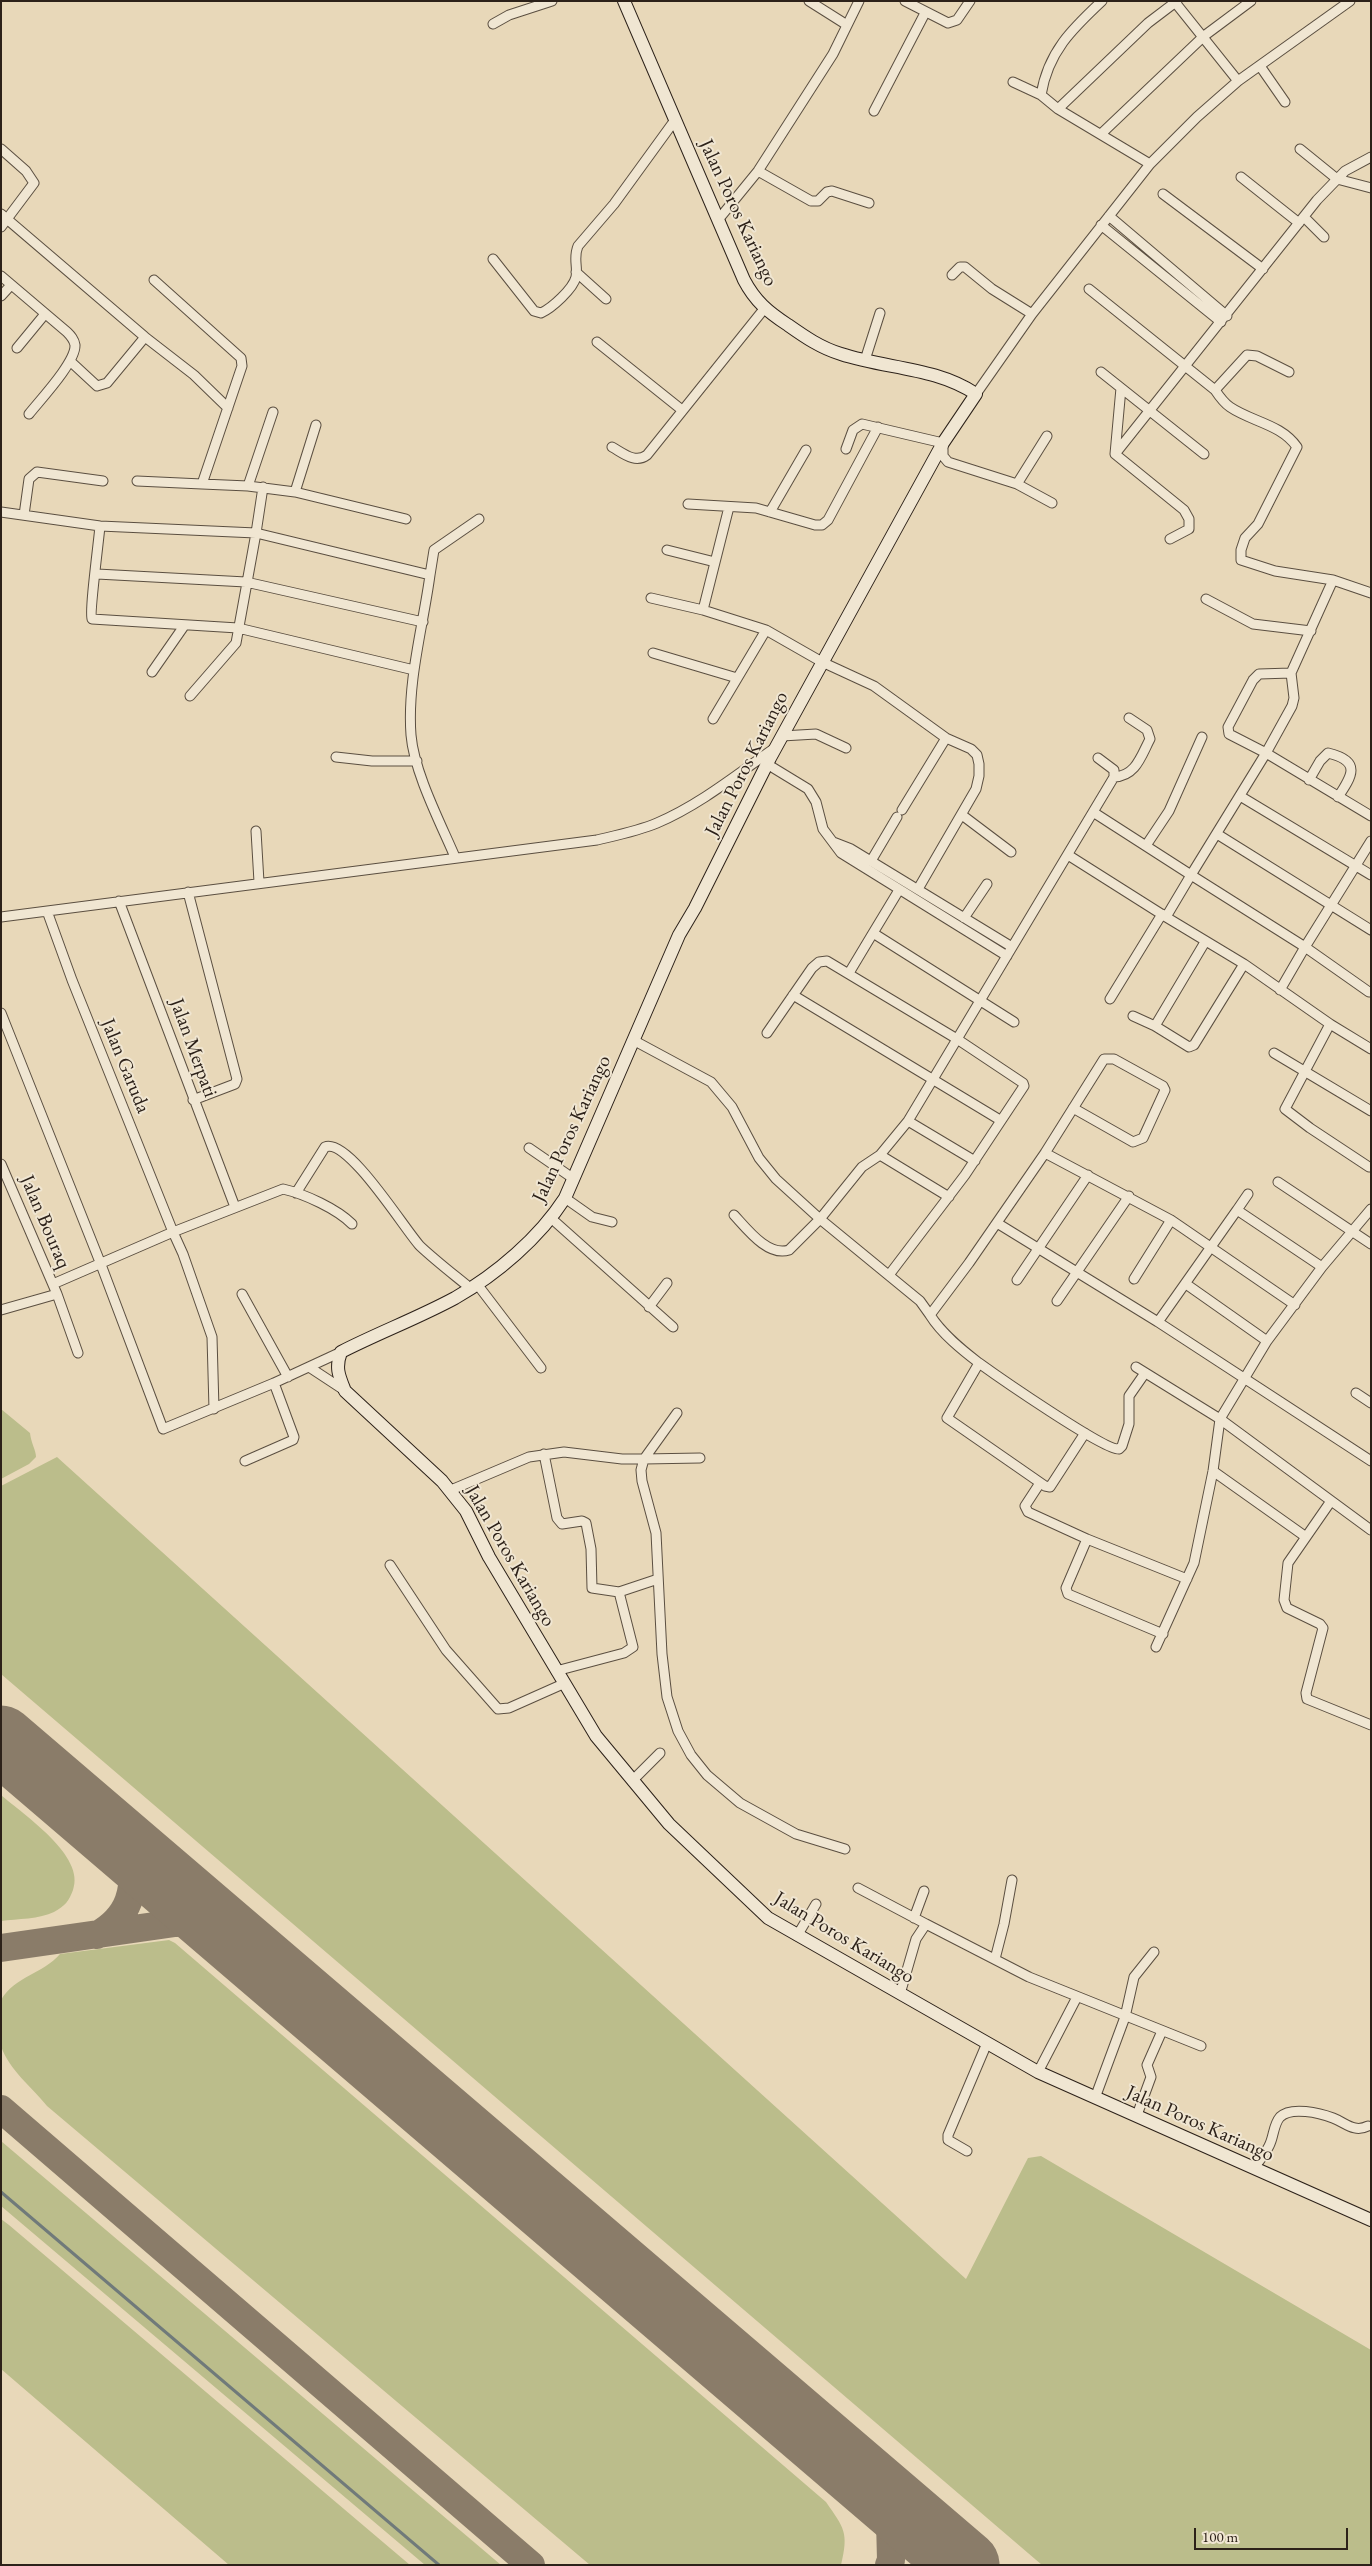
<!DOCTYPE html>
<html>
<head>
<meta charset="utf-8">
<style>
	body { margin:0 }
	#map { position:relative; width:1372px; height:2566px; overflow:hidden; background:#e8d8b9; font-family:"EB Garamond",serif }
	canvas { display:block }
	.frame { position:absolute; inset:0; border:2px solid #2c2119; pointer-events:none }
	.scale { position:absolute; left:1194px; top:2528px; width:154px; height:22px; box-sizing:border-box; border:2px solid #2c2119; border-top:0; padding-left:6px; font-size:15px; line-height:18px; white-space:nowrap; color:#2c2119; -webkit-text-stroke:4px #f0e6d2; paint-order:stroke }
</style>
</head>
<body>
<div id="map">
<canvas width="1372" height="2566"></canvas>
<div class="frame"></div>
<div class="scale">100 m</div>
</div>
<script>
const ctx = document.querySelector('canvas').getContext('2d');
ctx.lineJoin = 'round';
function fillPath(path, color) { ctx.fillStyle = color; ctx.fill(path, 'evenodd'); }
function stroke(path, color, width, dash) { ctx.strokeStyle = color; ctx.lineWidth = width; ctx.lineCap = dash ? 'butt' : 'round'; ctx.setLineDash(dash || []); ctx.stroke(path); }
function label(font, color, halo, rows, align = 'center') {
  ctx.font = font + ' "EB Garamond",serif'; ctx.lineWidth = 4; ctx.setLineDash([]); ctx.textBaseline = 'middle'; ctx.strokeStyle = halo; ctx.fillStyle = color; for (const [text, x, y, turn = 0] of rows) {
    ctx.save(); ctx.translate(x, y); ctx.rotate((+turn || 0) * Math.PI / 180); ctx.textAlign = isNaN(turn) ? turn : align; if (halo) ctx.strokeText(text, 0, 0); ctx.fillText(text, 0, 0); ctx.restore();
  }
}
fillPath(new Path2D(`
	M1,1409L30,1433C31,1443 36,1450 36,1457L29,1464L1,1479Z
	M57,1457L966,2279L1028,2158L1041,2156L1371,2350V2565H1042L1,1674V1486Z
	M1,1795C24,1815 86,1856 73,1890C69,1901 65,1906 54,1912C40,1919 17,1919 1,1921Z
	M169,1940L175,1943L826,2502C844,2528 849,2532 841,2565H590L47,2106C32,2087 9,2070 1,2046V2000C15,1976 43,1974 60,1954Z
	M1,2141L501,2565H425L1,2206Z
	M1,2219L9,2225L410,2565H229L1,2369Z`), '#bbbd8b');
stroke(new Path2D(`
	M1,2192L439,2565`), '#707a7a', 3);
stroke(new Path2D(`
	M97,1935C131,1916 135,1890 133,1853
	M1,1948L175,1923C197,1922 210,1924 229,1935
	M1,2109L531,2565
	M875,2488L890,2521L891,2560L889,2565`), '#8a7c69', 28);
stroke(new Path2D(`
	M1,1740L965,2565`), '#8a7c69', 69);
const minor = new Path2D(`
	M809,1L847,25
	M905,1L948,23L957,20L970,1
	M1102,1C1072,29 1048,52 1041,95L1058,109L1150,164
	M1174,1L1238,81
	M493,24L509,15L552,1
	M1260,66L1285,102
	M1013,82L1041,95
	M1058,109L1148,23L1177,1
	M874,111L925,13
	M1101,134L1204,36L1251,1
	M1,149L26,171L34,183L1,227
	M1300,149L1337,179L1371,188
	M758,171L811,201H818L827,192L832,191L869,203
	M1241,177L1299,223
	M1163,194L1263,269
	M1,214L145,337L194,375L228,408
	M1109,216L1227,316
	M1304,217L1324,237
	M718,220L758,171L833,54L859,1
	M1101,225L1221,322
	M493,259L534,311L541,313C552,308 573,289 576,277C578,266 573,258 578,246L614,204L675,120
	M576,272L606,299
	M952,275L960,267H965L992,289L1032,314
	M1,276L67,332C71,336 74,339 75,345C76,362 40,400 29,414
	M1089,289L1215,390C1219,396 1224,403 1230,407C1252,422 1281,424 1297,447L1258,524L1245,538L1241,550V560L1275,571L1333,580L1371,593
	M1,296L11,285
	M597,342L682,410
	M17,348L45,314
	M865,360L880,313
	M70,361L97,386L107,383L145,337
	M1101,372L1204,454
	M1215,390L1247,355L1257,356L1289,372
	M976,394L1032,314L1150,164L1197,117L1238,81L1350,1
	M612,447C623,453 635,464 647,455L764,309
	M846,449L853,430L862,424L943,443V456L948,462L1017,484L1052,503
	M1115,454L1317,200L1345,171L1371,157
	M1115,454L1184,510L1189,519V529L1170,539
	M1115,454L1121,388
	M137,481L202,484L242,366L241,358L154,280
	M202,484L248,486L295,492L406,519
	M1017,484L1047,436
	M248,486L273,412
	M295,492L316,425
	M688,504L756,508L815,525H822L828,520L878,427
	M1,512L100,526L256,533L263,487
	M770,512L806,450
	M24,515L29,479L37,472L103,481
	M100,526C99,539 89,614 92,619L238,628L414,670
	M667,550L715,562
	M97,574L246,582L423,622
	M430,575L434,550L479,519
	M651,598L703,610L766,630L822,662L874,686L946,738L971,749L977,755L979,764V776L976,789L918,889
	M1206,599L1253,624L1311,631
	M703,610L729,507
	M653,653L737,678
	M152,672L184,626
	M1291,673L1259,674L1253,680L1228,727L1229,734L1266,753L1371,816
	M190,696L236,643L256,533L430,575C423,627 407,682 411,735C414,772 440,822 455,857
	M1129,718L1147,730L1150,739C1141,756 1136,776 1114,777L1093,812L1191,875L1266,753L1292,706L1294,698L1291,673L1333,580
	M713,719L766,630
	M782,736L816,734L846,748
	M336,757L372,761H417
	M1098,758L1114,770V777
	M767,764L808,789L816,802L823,829L841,853L1007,956
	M1309,780L1320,761L1328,753C1362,761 1352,776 1338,797
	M1240,796L1371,875
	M902,810L946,738
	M962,815L1011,852
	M256,831L259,882
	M1217,834L1371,930
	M833,842L851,849L1012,947
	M1147,844L1169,811L1202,737
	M1068,855L1166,917L1191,875L1305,947L1280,990
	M871,861L897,817
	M899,890L873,933L1014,1022
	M188,892L237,1079L235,1084L193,1100
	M119,901L235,1207
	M47,911L72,980L173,1232L53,1284
	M1,917L597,840C618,835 638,831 657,823C699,805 735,776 772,750
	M1166,917L1244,964L1330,1024L1285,1109L1310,1128L1369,1167
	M964,918L987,884
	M1205,942L1155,1026L1189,1047L1194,1045L1244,964
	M849,973L873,933
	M1369,992L1305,947L1371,841
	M793,995L1000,1120
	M1110,999L1162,914
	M1,1013L100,1262L163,1429L274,1383L341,1352
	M1133,1016L1155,1026
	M1330,1024L1371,1049
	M767,1033L812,968L819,962L827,961L957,1039L1023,1083L1024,1086L965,1175L889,1275
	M633,1040L711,1082L732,1107L759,1158L776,1179L820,1219L920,1301L930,1315L969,1263L1045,1153L1104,1059H1114L1163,1086L1165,1090L1143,1138L1133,1142L1073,1108
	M1274,1053L1371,1111
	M908,1121L975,1161
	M529,1148L574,1179
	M1045,1153L1171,1220L1295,1305
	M880,1155L949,1197
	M1,1164L57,1294L78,1353
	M1278,1182L1371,1244
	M296,1193L325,1147C348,1137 405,1230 420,1246C436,1261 453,1274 470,1288
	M565,1198L592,1217L612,1222
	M1237,1210L1248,1194
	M734,1215C747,1229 768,1257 789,1250L820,1219L862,1167L880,1155L908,1121L1093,812
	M552,1219L673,1327
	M997,1223L1158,1322L1371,1461
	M1134,1279L1171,1220
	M1017,1280L1088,1175
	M477,1284L541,1368
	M1186,1284L1267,1341
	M242,1294L288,1377
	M1057,1301L1129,1196
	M649,1307L667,1283
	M1,1310L57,1294
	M930,1315C942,1334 962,1350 979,1363C997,1376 1105,1451 1119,1449L1122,1446L1129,1424V1396L1145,1373
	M1158,1322L1237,1210L1322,1267
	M979,1363L947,1418L1045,1486L1050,1487L1085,1433
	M309,1367L344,1390
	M1136,1367L1220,1419L1371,1530
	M1356,1393L1371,1403
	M214,1409L212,1337L183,1254L173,1232L283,1189C305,1194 337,1209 352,1224
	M677,1413L644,1459L700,1458
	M544,1454L557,1518L562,1524L582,1521L586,1523L591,1549L592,1588L619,1592
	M245,1461L293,1440L294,1437L274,1383
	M1213,1471L1306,1537
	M1040,1483L1025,1506L1028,1512L1087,1539L1187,1579
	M451,1490L529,1457L564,1452L622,1459H644L641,1470L642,1481L656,1533L662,1654L667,1697L678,1731L691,1755L707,1775L740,1803L796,1834L845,1849
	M1331,1501L1288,1563L1284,1600L1287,1608L1320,1624L1323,1628L1306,1693L1307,1699L1371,1725
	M1087,1539L1066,1588L1068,1594L1163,1634
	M390,1565L446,1650L498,1709L509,1708L563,1684
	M1156,1647L1194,1563L1213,1471L1220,1419L1267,1341L1322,1267L1371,1209
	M556,1671L624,1653L633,1647L619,1592L658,1579
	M632,1781L660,1753
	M858,1888L926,1924
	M914,1918L924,1891
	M797,1936L816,1904
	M995,1959L1004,1924L1012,1880
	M900,1994L916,1939L926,1924L1029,1977L1201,2046
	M1038,2072L1077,1997
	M1095,2098L1125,2017L1134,1977L1154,1952
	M1137,2115L1151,2077L1147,2065L1162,2031
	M967,2151L948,2140V2135L987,2043
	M1254,2168C1259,2161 1265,2154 1269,2146C1274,2137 1273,2125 1280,2117C1291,2106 1320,2113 1333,2118C1346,2123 1354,2133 1368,2126`);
const secondary = new Path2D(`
	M624,1L744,280C755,301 768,312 788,325C805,337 821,348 841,354C887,369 935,367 976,394L943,443L770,758L695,908L679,935L565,1198C539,1238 497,1274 455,1298C418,1318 378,1333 341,1352C335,1368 339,1376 345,1391L442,1481L466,1511L489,1557L596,1736L669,1824L768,1918L1038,2072L1371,2220`);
stroke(minor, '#5b4f41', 11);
stroke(secondary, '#2c2119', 14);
stroke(minor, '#f0e6d2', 9);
stroke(secondary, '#f0e6d2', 12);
label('20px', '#2c2119', '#f0e6d2', [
	["Jalan Poros Kariango",738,213,65],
	["Jalan Poros Kariango",747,764,-63],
	["Jalan Merpati",193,1048,70],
	["Jalan Garuda",125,1066,68],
	["Jalan Poros Kariango",572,1129,-65],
	["Jalan Bouraq",45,1222,67],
	["Jalan Poros Kariango",510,1556,60],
	["Jalan Poros Kariango",844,1938,31],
	["Jalan Poros Kariango",1200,2124,24]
]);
</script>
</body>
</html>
